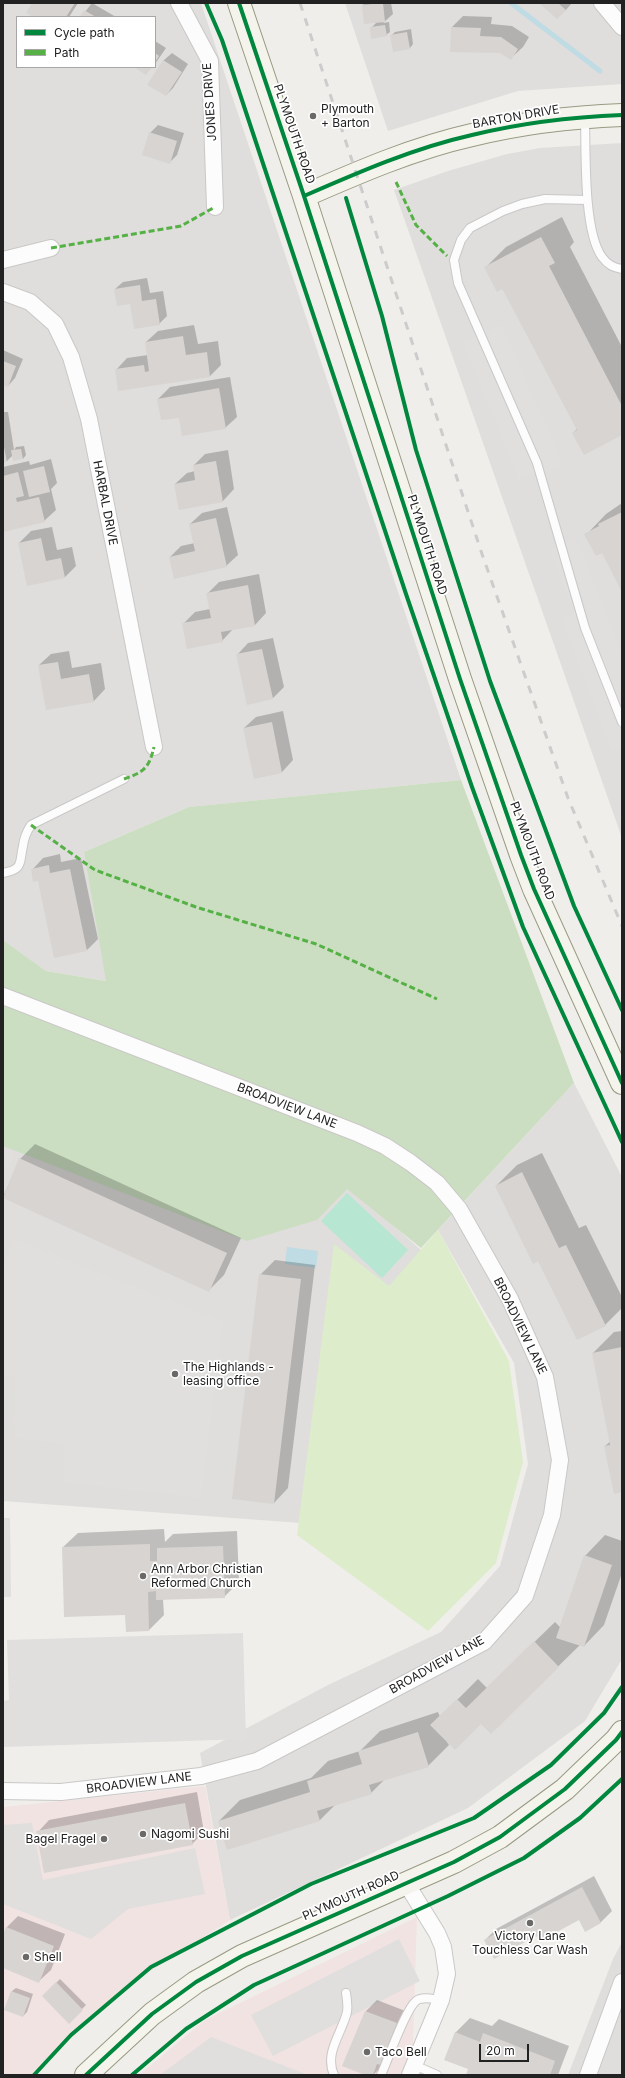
<!DOCTYPE html>
<html>
<head>
<meta charset="utf-8">
<style>
	body { margin:0 }
	#map { position:relative; width:625px; height:2078px; overflow:hidden; background:#f0eeeb; font-family:Inter,sans-serif }
	canvas { display:block }
	.frame { position:absolute; inset:0; border:4px solid #222; pointer-events:none }
	.legend { position:absolute; left:16px; top:16px; width:140px; height:52px; box-sizing:border-box; background:#fff; border:1px solid #a7a7a7; margin:0; padding:5px 7px; list-style:none; font-size:12px; color:#222 }
	.legend li { display:flex; align-items:center; gap:8px; height:20px }
	.legend b { width:20px; border:1px solid #a7a7a7 }
	.scale { position:absolute; left:479px; top:2044px; width:50px; height:18px; box-sizing:border-box; border:2px solid #222; border-top:0; padding-left:5px; font-size:12px; line-height:14px; white-space:nowrap; color:#222; -webkit-text-stroke:3px #fff; paint-order:stroke }
</style>
</head>
<body>
<div id="map">
<canvas width="625" height="2078"></canvas>
<div class="frame"></div>
<ul class="legend">
<li><b style="height:5px;background:#00873e"></b>Cycle path</li>
<li><b style="height:5px;background:#55b145"></b>Path</li>
</ul>
<div class="scale">20 m</div>
</div>
<script>
const ctx = document.querySelector('canvas').getContext('2d');
ctx.lineJoin = 'round';
function fillPath(path, color) { ctx.fillStyle = color; ctx.fill(path, 'evenodd'); }
function stroke(path, color, width, dash) { ctx.strokeStyle = color; ctx.lineWidth = width; ctx.lineCap = dash ? 'butt' : 'round'; ctx.setLineDash(dash || []); ctx.stroke(path); }
function label(font, color, halo, rows, align = 'center') {
  ctx.font = font + ' Inter,sans-serif'; ctx.lineWidth = 3.5; ctx.setLineDash([]); ctx.textBaseline = 'middle'; ctx.strokeStyle = halo; ctx.fillStyle = color; for (const [text, x, y, turn = 0] of rows) {
    ctx.save(); ctx.translate(x, y); ctx.rotate((+turn || 0) * Math.PI / 180); ctx.textAlign = isNaN(turn) ? turn : align; if (halo) ctx.strokeText(text, 0, 0); ctx.fillText(text, 0, 0); ctx.restore();
  }
}
fillPath(new Path2D(`
	M3,3H201L461,780L189,807L84,852L107,981L46,971L3,940ZM17,17H155V67H17Z
	M345,3H622V84L518,91L388,131Z
	M622,143V838L394,190L448,171L507,154L540,148Z
	M574,1083L622,1177V1659L585,1721L468,1808L230,1920L200,1753L328,1685L441,1632L500,1566L528,1464L514,1363L438,1230Z
	M3,1108L353,1190L429,1257L314,1524L3,1501Z
	M622,1942V2075H568L613,1959Z`), '#dfdedc');
fillPath(new Path2D(`
	M205,1786L230,1920L120,1991L55,2054L36,2075H3V1807Z
	M417,1917L412,2075H139L205,2020Z`), '#f1e3e1');
fillPath(new Path2D(`
	M438,1230L509,1361L523,1462L496,1563L428,1631L297,1535L334,1244L389,1286Z`), '#ddeccb');
fillPath(new Path2D(`
	M461,780L574,1083L421,1248L347,1189L317,1220L247,1241L3,1146V940L46,971L106,981L84,852L189,807Z`), '#cbdec1');
fillPath(new Path2D(`
	M347,1193L408,1250L382,1278L321,1221Z`), '#b7e6d2');
fillPath(new Path2D(`
	M502,325L564,465L518,480L510,457L463,343Z
	M577,539L622,653V747L612,752L562,619L574,614L549,549Z
	M3,1146L16,1154L3,1177Z
	M14,1239L223,1322L201,1498L63,1482L65,1444L14,1438L15,1376H3V1269Z
	M3,1518H10L11,1597H3Z
	M243,1633L246,1739L3,1747V1701L9,1700L7,1640Z
	M32,1823L43,1880L195,1848L205,1894L128,1909L91,1939L3,1904V1825Z
	M399,1939L420,1981L273,2056L251,2015Z
	M211,2037L308,2075H160Z`), '#e0dfde');
fillPath(new Path2D(`
	M287,1247L318,1251L316,1268L285,1264Z`), '#bfdbe3');
fillPath(new Path2D(`
	M33,3H78L69,17H34Z
	M92,3L116,17H81Z
	M365,3H391L393,14L383,23L389,22L390,32L386,35L371,28L377,22L363,5Z
	M541,3H572L565,11Z
	M463,16L492,17L491,24L512,26L529,37L523,47L511,58L452,27Z
	M411,29L413,44L410,48L391,36L395,32Z
	M155,41L166,48L155,64Z
	M172,53L188,64L173,88L166,95L149,84L164,60Z
	M158,125L184,133L177,155L170,162L150,133Z
	M562,217L574,242L570,247L622,347V434L573,433L577,429L505,291L485,268L506,247Z
	M147,278L150,293L163,291L167,316L159,324L115,289L123,282Z
	M194,325L198,344L218,341L221,365L210,376L119,390L116,370L127,358L148,355L146,342L158,331Z
	M3,350L23,359L15,378L8,386L3,384Z
	M230,377L237,417L225,428L158,399L170,387Z
	M3,412H8L14,450L16,447L24,446L26,455L23,459L13,455L7,461L3,462Z
	M228,450L234,489L223,501L180,509L175,484L187,473L195,471L194,465L205,454Z
	M51,459L57,483L51,489L56,510L44,521L3,531V467L29,461L30,465Z
	M622,503V589L603,552L586,535L606,514Z
	M227,507L238,555L226,566L170,557L181,546L195,543L190,524L202,513Z
	M52,527L57,550L72,547L76,566L65,577L28,585L19,543L31,531Z
	M259,574L266,613L255,625L233,629L222,641L183,624L195,612L210,609L208,593L219,582Z
	M273,638L284,687L273,698L237,655L248,643Z
	M69,651L72,668L101,663L105,689L94,701L39,665L51,654Z
	M283,711L293,760L282,772L255,777L244,728L256,717Z
	M60,854L61,862L81,858L98,939L87,950L32,870L43,858Z
	M35,1144L241,1238L224,1275L209,1290L3,1197L20,1159Z
	M542,1153L579,1228L586,1225L622,1297V1308L605,1325L538,1260L496,1186L517,1165Z
	M275,1260L315,1265L288,1488L274,1503L260,1275Z
	M622,1331V1491L605,1446L611,1441L593,1353L614,1332Z
	M164,1529L165,1542L173,1534L237,1531L239,1582L224,1597L163,1599L164,1615L149,1630L126,1614L63,1547L78,1533Z
	M605,1535L622,1541V1573L604,1625L584,1646L580,1645L491,1732L481,1723L447,1742L449,1745L428,1766L385,1779L371,1793L336,1804L320,1820L219,1821L240,1800L311,1778L328,1761L360,1751L380,1731L438,1712L440,1717L478,1679L487,1688L555,1622L560,1627L585,1556Z
	M197,1792L204,1832L192,1844L38,1832L49,1820Z
	M594,1876L612,1911L601,1922L585,1930L579,1919L537,1934L485,1940L496,1929Z
	M18,1916L65,1934L51,1970L39,1981L3,1967V1937L7,1927Z
	M60,1979L86,2005L69,2022L43,1996Z
	M16,1988L33,1994L27,2012L23,2016L6,2009L12,1991Z
	M377,2000L408,2012L383,2065L373,2075H368L366,2011Z
	M470,2018L492,2026L499,2019L569,2046L558,2075H468L470,2068L455,2033Z`), '#0003');
stroke(new Path2D(`
	M511,3L600,71`), '#bfdbe3', 5);
fillPath(new Path2D(`
	M32,3H75L66,17H33L26,13Z
	M383,3L385,22L364,24L362,5Z
	M539,3H558L566,10L557,19Z
	M84,10L96,17H80Z
	M385,25L387,36L371,39L370,27Z
	M451,27L481,28L480,36L501,37L518,49L511,60L500,53L450,52Z
	M407,32L410,49L393,52L390,35Z
	M155,53L159,56L155,62Z
	M163,60L182,72L166,96L147,85Z
	M134,67H152L146,75Z
	M149,132L177,141L170,164L142,155Z
	M541,237L555,263L549,266L622,406V435L584,455L572,433L577,430L504,292L502,289L497,292L484,267Z
	M140,285L142,301L156,299L160,325L134,329L130,304L117,306L114,289Z
	M183,336L186,355L207,352L210,377L118,391L115,369L144,365L145,372L149,371L145,342Z
	M3,361L16,366L8,387L3,385Z
	M219,388L226,429L182,436L179,418L161,420L157,399Z
	M3,442L7,462L3,463Z
	M21,449L23,459L13,461L11,450Z
	M216,461L223,502L179,510L174,484L195,480L193,465Z
	M44,466L50,492L29,497L23,471Z
	M18,472L24,496L16,498L17,502L39,497L45,522L3,532V476Z
	M622,512V592L602,553L596,556L584,534L599,526L598,524Z
	M216,518L227,567L174,579L169,557L195,551L189,524Z
	M41,538L46,561L61,558L65,578L27,586L18,543Z
	M248,585L255,626L221,632L223,642L187,649L182,623L211,618L206,593Z
	M262,649L273,699L247,705L236,654Z
	M58,662L61,679L89,674L94,702L46,710L38,665Z
	M272,722L282,773L254,779L243,728Z
	M49,865L50,873L70,869L87,951L54,958L38,881L33,882L31,869Z
	M19,1158L227,1253L209,1292L3,1198Z
	M522,1172L559,1248L566,1245L606,1326L577,1340L538,1261L533,1264L495,1186Z
	M259,1274L301,1279L274,1504L232,1499Z
	M622,1347V1492L614,1494L604,1446L610,1445L592,1353Z
	M150,1544V1561H157V1548L223,1546L225,1598L156,1600V1591L148,1592L149,1631L126,1632L125,1615L64,1617L62,1547Z
	M584,1555L612,1565L584,1647L556,1638Z
	M534,1641L559,1667L491,1734L481,1724L455,1750L430,1725L457,1699L466,1708Z
	M418,1732L429,1767L369,1785L372,1794L317,1811L320,1821L227,1850L218,1821L310,1792L307,1781L362,1764L358,1751Z
	M185,1803L193,1845L44,1873L36,1831Z
	M582,1887L601,1923L585,1932L579,1920L540,1941L536,1936L494,1959L484,1940Z
	M6,1927L54,1946L39,1983L3,1968V1934Z
	M56,1982L83,2010L69,2024L42,1996Z
	M11,1991L30,1998L23,2017L4,2010Z
	M365,2011L397,2023L381,2065L377,2064L373,2075H365L342,2066Z
	M455,2032L480,2042L483,2033L555,2061L550,2075H466L468,2069L444,2060Z`), '#d7d4d2');
const lane = new Path2D(`
	M585,117C586,150 583,231 602,257C607,264 614,268 622,269
	M587,200L545,199L522,204L503,211L470,228L461,240L454,260L458,283L537,463L585,628L622,722
	M3,873C24,869 19,863 23,846C24,838 27,831 31,825L124,779
	M414,2065L437,2075
	M334,2075C324,2053 342,2033 347,2012C348,2006 347,1999 346,1993
	M381,2075C388,2060 405,2010 416,2001C422,1996 433,1999 441,2000`);
const street = new Path2D(`
	M179,3L210,61L215,207
	M602,3L622,27
	M3,260L51,248
	M3,292L30,302L55,324L71,357L89,419L154,747
	M3,996L357,1133L385,1146L411,1163L437,1183L459,1209L510,1299L545,1377L560,1460L552,1515L525,1596L484,1642L257,1761L201,1776L61,1792L3,1791
	M406,1883L437,1933L443,1947L447,1974L441,2000L410,2075
	M588,2075L622,1982`);
const secondary = new Path2D(`
	M239,3L304,196L460,679L521,855L534,889L622,1083
	M304,196C359,172 414,148 472,135C521,123 571,117 622,115
	M86,2075L152,2014L196,1982L242,1956L454,1862L500,1837L565,1789L616,1740L622,1732`);
stroke(lane, '#c9c8c7', 10);
stroke(street, '#c9c8c7', 18);
stroke(secondary, '#999a82', 24);
stroke(lane, '#fdfcfc', 8);
stroke(street, '#fdfcfc', 16);
stroke(secondary, '#f4f4ed', 22);
stroke(new Path2D(`
	M300,3L482,554L568,798L622,926`), '#ccc', 3, [8, 8]);
stroke(new Path2D(`
	M396,182L416,225L447,256
	M51,248L181,226L215,207
	M124,779C144,772 149,768 154,747
	M31,825L95,870L196,907L316,944L437,999`), '#55b145', 3, [6, 3]);
stroke(new Path2D(`
	M206,3L222,40L406,594L472,787L523,927L622,1142
	M239,3L304,196L460,679L521,855L534,889L622,1083
	M304,196C359,172 414,148 472,135C521,123 571,117 622,115
	M346,198L382,316L416,450L490,681L574,906L622,1010
	M34,2075L71,2035L151,1967L311,1884L474,1818L551,1765L604,1713L622,1687
	M86,2075L152,2014L196,1982L242,1956L454,1862L500,1837L565,1789L616,1740L622,1732
	M132,2075L186,2029L254,1985L448,1896L524,1858L580,1818L622,1779`), '#00873e', 4);
for (const [x, y, r, color] of [
	[313,116,4,"#6a6968"],
	[175,1374,4,"#6a6968"],
	[143,1576,4,"#6a6968"],
	[143,1834,4,"#6a6968"],
	[104,1839,4,"#6a6968"],
	[530,1923,4,"#6a6968"],
	[26,1957,4,"#6a6968"],
	[367,2052,4,"#6a6968"]
]) { const dot = new Path2D(); dot.arc(x, y, r, 0, 2 * Math.PI); ctx.fillStyle = color; ctx.fill(dot); stroke(dot, '#fff', 1.5); }
label('12px', '#222', '#fff', [
	["JONES DRIVE",210,102,-94],
	["BARTON DRIVE",516,117,-10],
	["PLYMOUTH ROAD",294,134,71],
	["HARBAL DRIVE",105,503,79],
	["PLYMOUTH ROAD",427,545,72],
	["PLYMOUTH ROAD",532,851,69],
	["BROADVIEW LANE",287,1106,21],
	["BROADVIEW LANE",520,1326,64],
	["BROADVIEW LANE",437,1665,-29],
	["BROADVIEW LANE",139,1783,-7],
	["PLYMOUTH ROAD",351,1896,-24]
]);
label('12px', '#222', '#fff', [
	["Plymouth",321,109],
	["+ Barton",321,123],
	["The Highlands -",183,1367],
	["leasing office",183,1381],
	["Ann Arbor Christian",151,1569],
	["Reformed Church",151,1583],
	["Nagomi Sushi",151,1834],
	["Bagel Fragel",96,1839,"right"],
	["Victory Lane",530,1936,"center"],
	["Touchless Car Wash",530,1950,"center"],
	["Shell",34,1957],
	["Taco Bell",375,2052]
], 'left');
</script>
</body>
</html>
